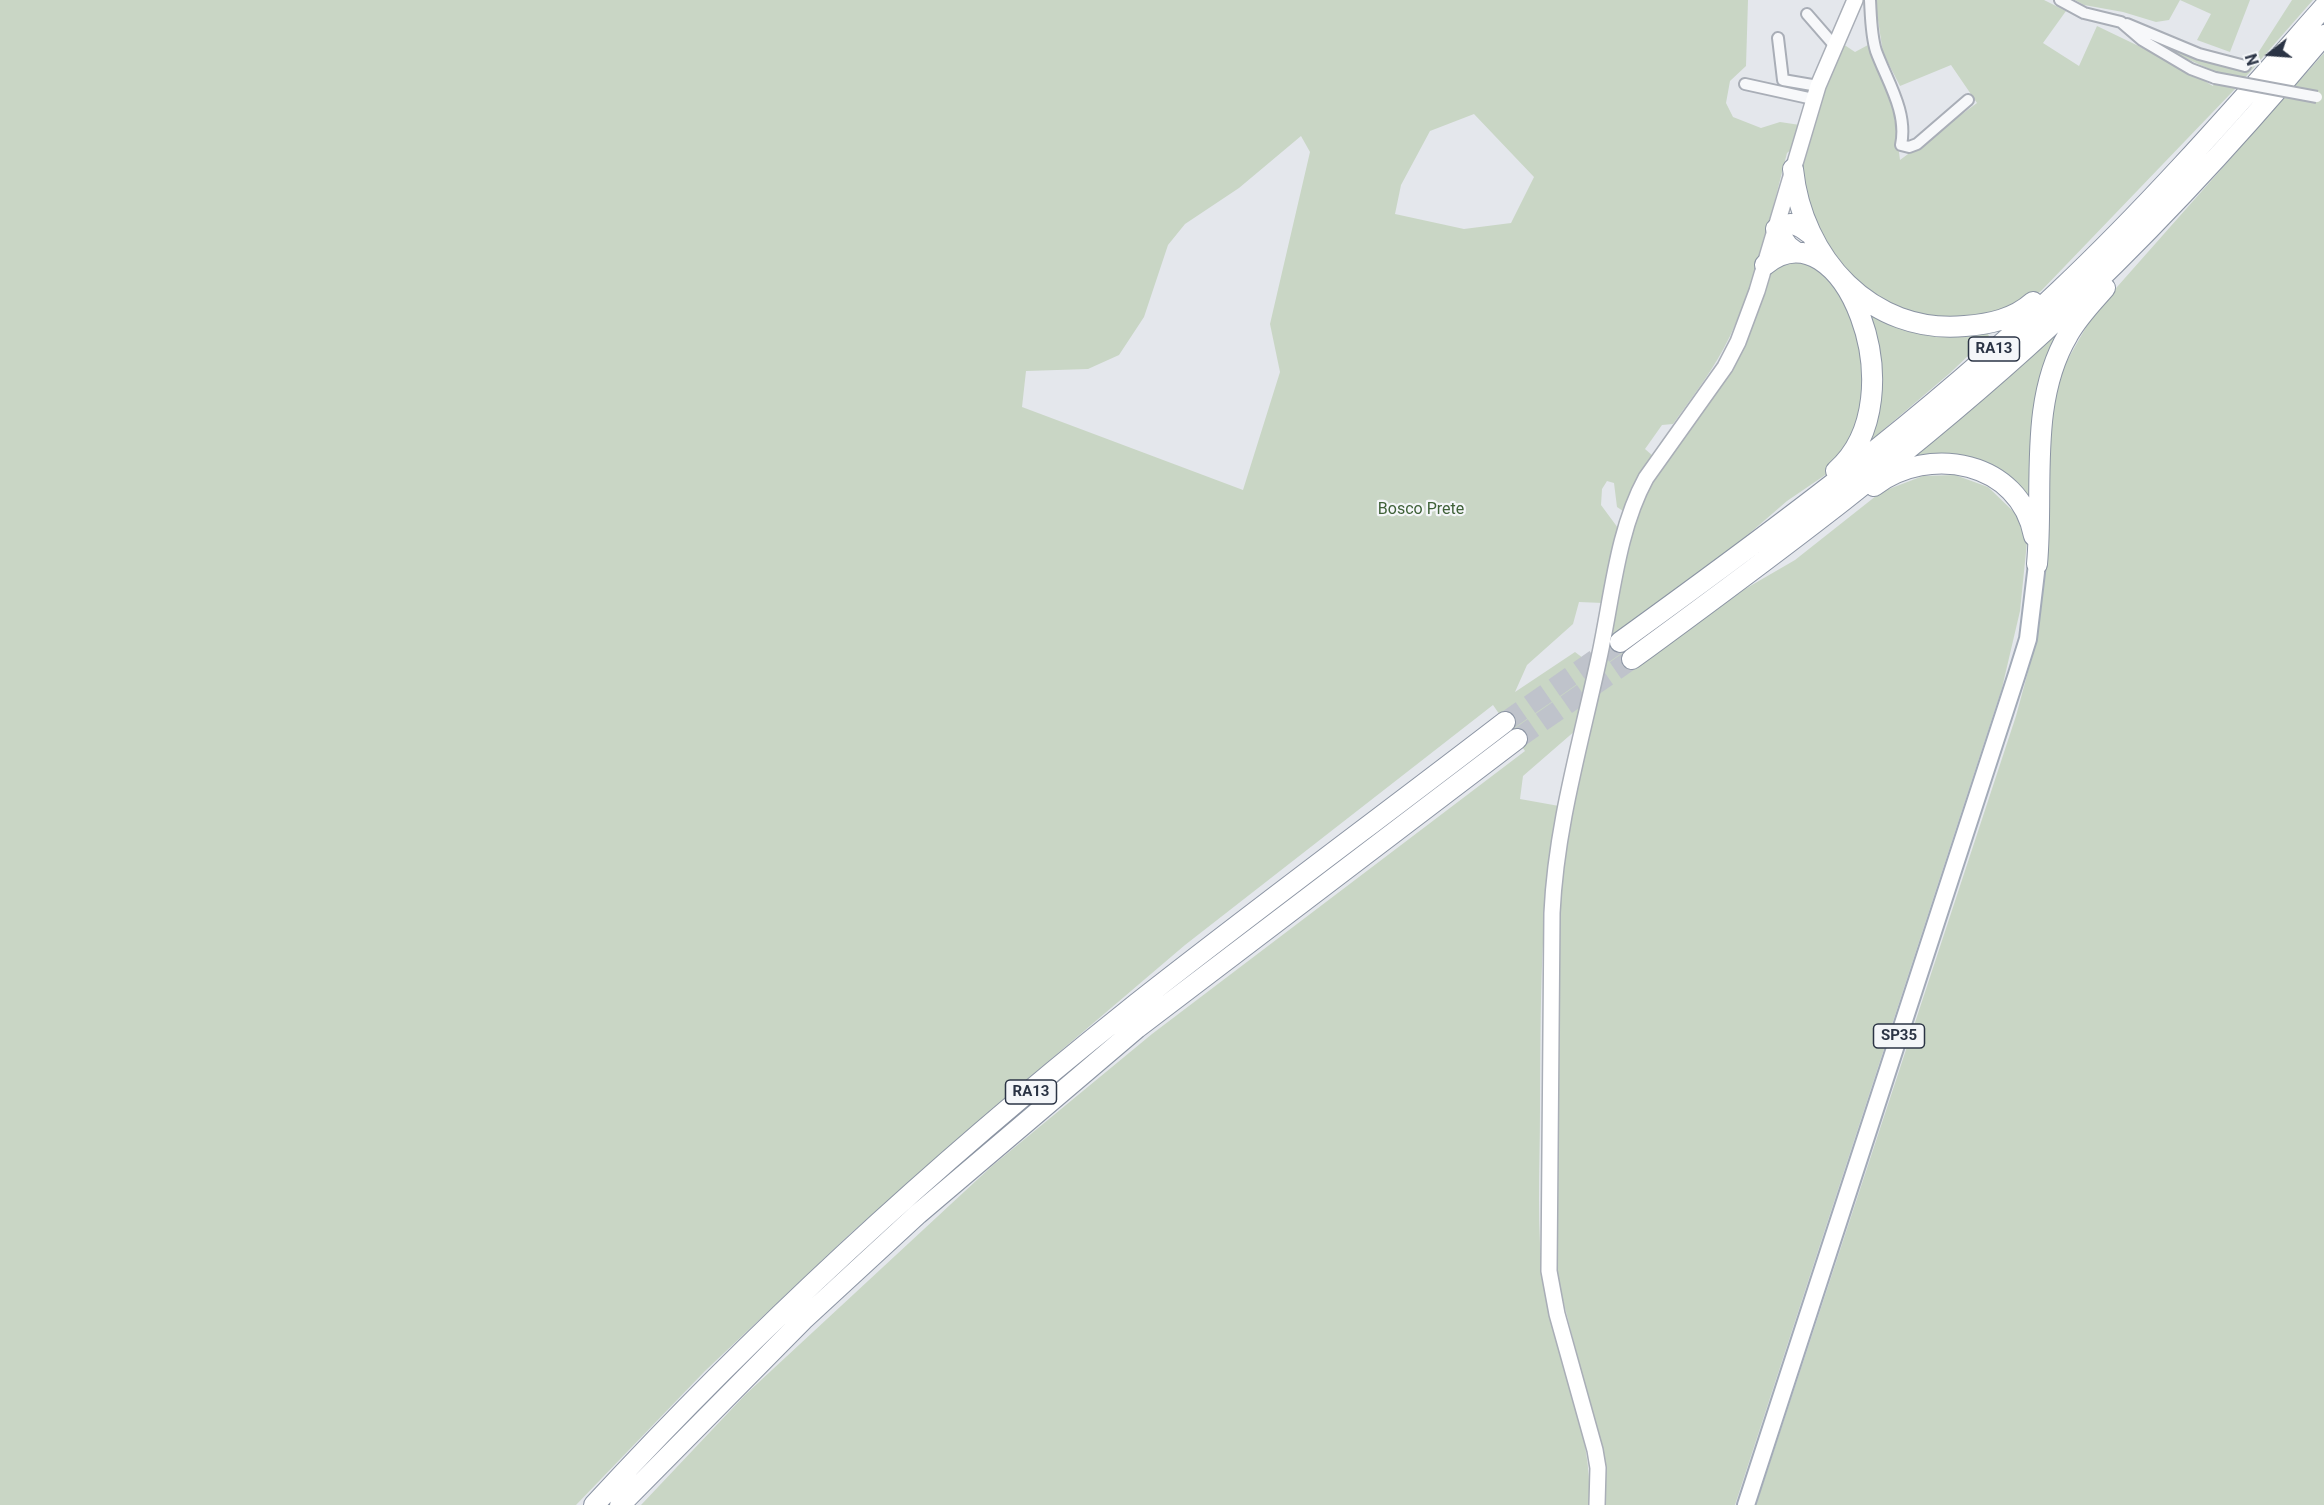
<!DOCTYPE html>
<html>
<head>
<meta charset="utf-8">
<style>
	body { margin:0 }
	#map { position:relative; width:2324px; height:1505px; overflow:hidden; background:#e4e7ec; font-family:Roboto,sans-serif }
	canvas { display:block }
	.north { position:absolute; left:2240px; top:24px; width:60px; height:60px; -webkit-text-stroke:4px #f4f6f9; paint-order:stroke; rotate:253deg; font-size:16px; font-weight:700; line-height:24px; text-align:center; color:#2b3445 }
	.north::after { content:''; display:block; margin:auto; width:21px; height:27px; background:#2b3445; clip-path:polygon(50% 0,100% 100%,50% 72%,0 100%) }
</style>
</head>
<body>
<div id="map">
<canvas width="2324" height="1505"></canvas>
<div class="north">N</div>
</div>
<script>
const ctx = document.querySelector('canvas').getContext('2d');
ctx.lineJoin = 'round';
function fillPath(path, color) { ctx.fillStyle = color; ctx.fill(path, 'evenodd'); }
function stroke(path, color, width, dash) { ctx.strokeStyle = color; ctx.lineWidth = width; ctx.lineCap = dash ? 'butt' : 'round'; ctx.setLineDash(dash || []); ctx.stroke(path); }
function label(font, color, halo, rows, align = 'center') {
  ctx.font = font + ' Roboto,sans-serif'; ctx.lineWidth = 4.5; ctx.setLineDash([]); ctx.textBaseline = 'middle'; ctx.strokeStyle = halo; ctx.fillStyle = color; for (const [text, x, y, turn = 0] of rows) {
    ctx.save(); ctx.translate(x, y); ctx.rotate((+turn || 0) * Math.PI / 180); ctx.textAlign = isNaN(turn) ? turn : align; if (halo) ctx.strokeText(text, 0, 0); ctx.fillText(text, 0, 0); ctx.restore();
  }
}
fillPath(new Path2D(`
	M0,0H1748L1746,66L1730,81L1726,103L1733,117L1761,128L1780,122L1800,125L1792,149L1787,153C1771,214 1757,279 1730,336C1715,368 1693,396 1673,424L1662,425L1645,449L1653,456L1623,511L1617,507L1614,483L1607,481L1602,489L1601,505L1618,528V537L1603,603L1579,602L1573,624L1527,665L1515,692L1575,652L1583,658L1589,669L1576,730L1523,776L1520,799L1559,806C1539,905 1541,1009 1540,1110C1540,1169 1536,1229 1544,1287C1555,1361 1594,1429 1589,1505H641L745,1395L992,1166L1152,1034L1525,751L1493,705L1185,945L1030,1077L851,1233L705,1371L576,1505H0ZM1474,114L1534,177L1511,223L1464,229L1395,214L1401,185L1430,131ZM1301,136L1310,152L1270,324L1280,372L1243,490L1022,407L1026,371L1088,369L1119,355L1144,317L1168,245L1185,224L1239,188Z
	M1875,0H2044L2066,11L2043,43L2079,66L2097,26L2176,64L2213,86L2216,72L2185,58L2140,33L2183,52L2243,70L2249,67L2292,0H2313L2235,89L2041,291L2028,300L1985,318H1923L1866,291L1821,240L1800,172L1820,101L1843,44L1855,52L1868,45L1892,99L1900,160L1977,103L1951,65L1900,86L1883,53Z
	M2075,0H2250L2230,52L2197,40L2211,14L2180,0L2169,20L2156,22L2123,12L2084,5Z
	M2324,53V1505H1756L2016,716L2029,668L2041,601L2045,564L2049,436L2059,375L2094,313Z
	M1804,261L1831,281L1849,307L1867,369L1858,426L1831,471L1787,501L1743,539L1616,636L1638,667L1745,589L1795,560L1881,492L1923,476L1955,475L1988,487L2015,513L2027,542L2020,611L2002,688L1735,1505H1604V1459L1556,1273L1558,926L1560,870L1622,572L1632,532L1648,487L1775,266Z
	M1865,306L1987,332L1989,336L1950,373L1869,442Z
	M2062,329L2043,368L2039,389L2033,512L2026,495L2013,479L1998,470L1909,462Z`), '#c9d6c5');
stroke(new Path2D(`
	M1505,722L1620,642
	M1517,739L1632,659`), '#bfc3cb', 20, [20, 10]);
const street = new Path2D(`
	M1870,0C1871,17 1871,35 1876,51C1887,81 1908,112 1901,145L1909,147L1917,144L1968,100
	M2060,0L2084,13L2121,22L2142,40L2191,69L2215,78
	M1807,14L1834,45
	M2127,24L2199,54L2245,66
	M1778,38L1783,80L1818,86
	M1745,84L1813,99`);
const secondary = new Path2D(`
	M1597,1505L1598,1468L1595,1450L1557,1314L1549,1271L1552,913C1556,826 1581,742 1599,658C1612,599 1617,531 1646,478L1725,367L1738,342L1757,291L1818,86L1855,0`);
const primary = new Path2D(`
	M1746,1505L2017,674L2028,639L2037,564`);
const highway = new Path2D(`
	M1793,169C1802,258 1871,335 1965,326C1990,324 2014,319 2033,302
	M1796,252L1788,246L1776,229C1789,221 1797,223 1809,233
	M1765,265C1841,201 1920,398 1836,471
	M1874,486C1929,444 2020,461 2034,536
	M2037,564C2044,489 2028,402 2068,335C2078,317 2092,303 2105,288
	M1620,642C1772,532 1924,420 2060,290C2154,201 2238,104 2324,7
	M1632,659C1774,555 1917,449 2047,329C2145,238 2238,138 2324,35
	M594,1505C757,1328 937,1163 1126,1012C1251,913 1379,819 1505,722
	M620,1505L803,1320L918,1214L1137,1028L1517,739`);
stroke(street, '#a9aeb7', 14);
stroke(secondary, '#a9aeb7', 18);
stroke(primary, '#a3abb8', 20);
stroke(highway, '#8b94a3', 22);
stroke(street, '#f7f8fa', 10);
stroke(secondary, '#fff', 15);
stroke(primary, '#fff', 16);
stroke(highway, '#fff', 20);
const streetBridge = new Path2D(`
	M2215,78L2317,97`);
stroke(streetBridge, '#a9aeb7', 14, []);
stroke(streetBridge, '#f7f8fa', 10);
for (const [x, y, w] of [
	[1994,349,51],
	[1899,1036,51],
	[1031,1092,51]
]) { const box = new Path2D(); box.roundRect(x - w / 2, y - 12, w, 24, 4.5); ctx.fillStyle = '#f4f6f9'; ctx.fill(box); stroke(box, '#2b3445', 1.5); }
label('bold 15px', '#2b3445', null, [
	["RA13",1994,349],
	["SP35",1899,1036],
	["RA13",1031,1092]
]);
label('16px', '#3f6138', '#f4f6f9', [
	["Bosco Prete",1421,510]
]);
</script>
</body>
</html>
